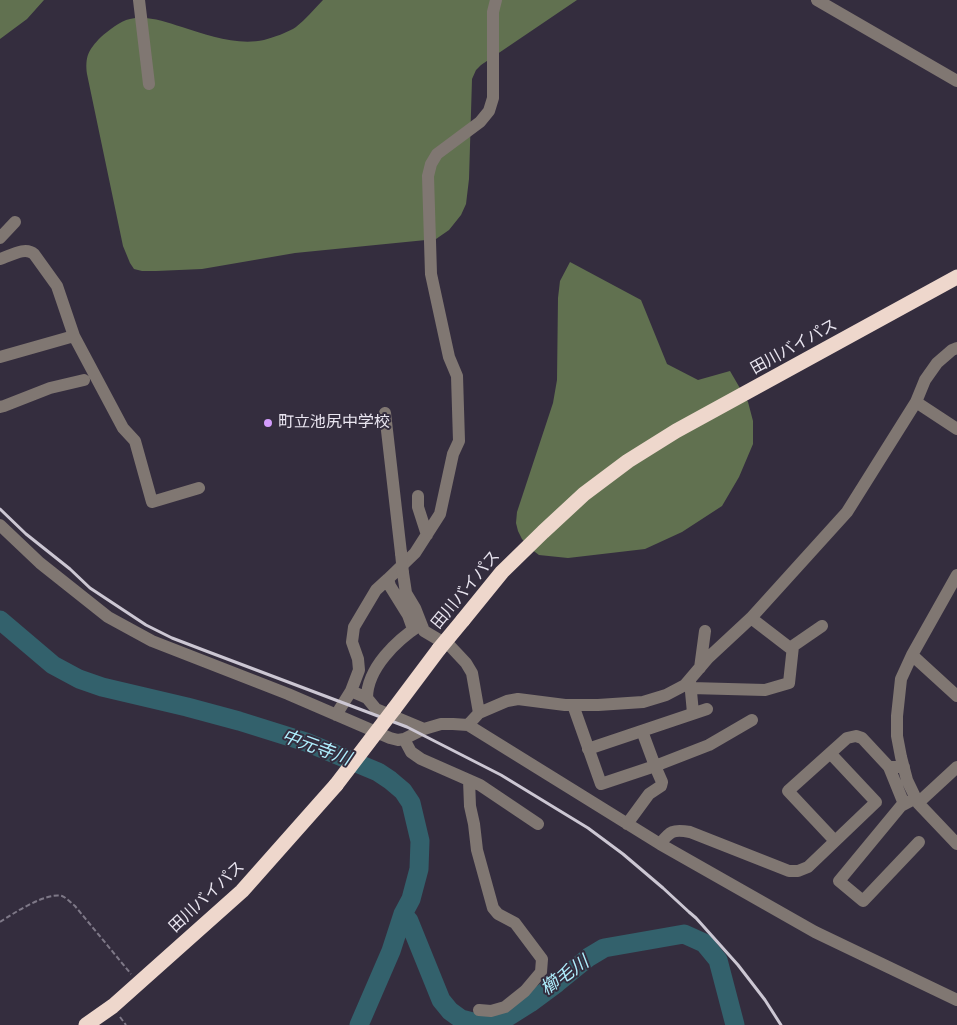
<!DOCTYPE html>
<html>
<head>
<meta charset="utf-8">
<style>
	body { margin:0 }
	canvas { display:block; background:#342d3e }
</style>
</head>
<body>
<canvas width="957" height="1025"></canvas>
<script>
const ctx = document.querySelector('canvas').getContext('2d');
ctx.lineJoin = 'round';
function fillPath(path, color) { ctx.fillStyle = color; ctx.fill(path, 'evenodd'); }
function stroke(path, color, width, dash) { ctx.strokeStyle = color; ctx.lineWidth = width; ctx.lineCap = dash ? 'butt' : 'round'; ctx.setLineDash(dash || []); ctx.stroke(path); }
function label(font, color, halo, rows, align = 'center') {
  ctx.font = font + ' "Fira Sans","Noto Sans JP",sans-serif'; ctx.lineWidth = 4; ctx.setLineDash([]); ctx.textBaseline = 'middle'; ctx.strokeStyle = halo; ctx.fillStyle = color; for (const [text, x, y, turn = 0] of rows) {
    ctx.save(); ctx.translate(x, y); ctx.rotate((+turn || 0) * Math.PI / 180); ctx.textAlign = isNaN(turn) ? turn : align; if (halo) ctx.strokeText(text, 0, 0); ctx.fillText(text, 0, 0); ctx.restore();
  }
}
fillPath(new Path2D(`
	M0,0H44L27,19L0,39Z
	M323,0H577L481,65L476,70L472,79L469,179L466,204L461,215L449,230L436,239L295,253L202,269L156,271H142L134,269L130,263L123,246L87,74C85,57 88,50 101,37C108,31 120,21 130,19C147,15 165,22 182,27C207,35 237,46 264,40C272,38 289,32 296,27C306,19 314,9 323,0Z
	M570,262L641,300L667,364L698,380L730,371L748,402L753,421V444L739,477L722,506L682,532L645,549L568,558L539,555L531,549L522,539L518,531L516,523L517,512L553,403L557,380L558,298L560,281Z`), '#617150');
stroke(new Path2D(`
	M0,620L53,665L79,679L102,687L187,707L239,721L306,742L378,772L390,780L403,791L411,803L420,841L419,869L411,899L403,914L391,951L359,1025
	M403,914L409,921L441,1000L450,1011L461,1019L484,1025L503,1020L530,1003L557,983L589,957L604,948L684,934L704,943L718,960L735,1025`), '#33616c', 19);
stroke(new Path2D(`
	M0,922C14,913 46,892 62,896C67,898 71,903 75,906L131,974
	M120,1017L126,1025`), '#7e7887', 2, [5, 2.5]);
stroke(new Path2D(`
	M139,0L149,84
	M817,0L957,81
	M0,238L15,222
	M0,259C10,256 25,246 34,254L57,286L74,336
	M0,357L74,336L123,428L135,441L152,502L199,488
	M916,402L957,429
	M0,407L4,406L50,388L84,380
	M385,413L401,553
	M418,496V507L427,535
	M0,525L40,563L108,617L152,641L288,694L390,738L398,740L404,739L424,729L441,724H453L468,725L660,844L815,932L957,1000
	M403,573L406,593L415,608L424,631L451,647L466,663L472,673L479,713
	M957,575L912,655L901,679L897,716V736L901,757L907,780L918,803L957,844
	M751,618L790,648L822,626
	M420,625C397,640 367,668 367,698L376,709L424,729
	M413,629L408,615L390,586L388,579L415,553L440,514L453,454L459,441L457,376L449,357L431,274L428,176L431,164L437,154L480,122L489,111L493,98V12L496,0
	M912,655L957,696
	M700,668L705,631
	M690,681L693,713
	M691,688L765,690L789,683L793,646
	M367,698L351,691L359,670L358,659L352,642L354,627L376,590L388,579
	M573,705L601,784L655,766L709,745L752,720
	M336,715L351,691
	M468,725L479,713L507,701L518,699L565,705H598L643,702L666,695L685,685L708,658L751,618L847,512L916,402L925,380L937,363L952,350L957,348
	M404,739L411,752L421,759L480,785L538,824
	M588,749L707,709
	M889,767L904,804
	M469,780L470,806L474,824L477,850L493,908L498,914L515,923L542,959L541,972L525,991L505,1007L491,1011L479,1010
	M916,798L901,806L839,881L863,901L919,842
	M918,803L957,767
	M627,824L649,794L661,786L662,782L655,766L642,731
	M835,841L788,791L847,738L856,736L862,738L889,767H904
	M660,844C670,831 673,829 690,832L789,871H798L808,867L876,802L830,753`), '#807772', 12);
stroke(new Path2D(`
	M463,620L502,572L543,532L584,494L628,461L676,431L957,277
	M394,709L439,649
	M86,1025L113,1006L242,891L336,785`), '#eed7cc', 15);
stroke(new Path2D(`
	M0,509L26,534L70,569L90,588L146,625L172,638L206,651L407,727L501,775L588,828L623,854L663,888L689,912L696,918L738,965L765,1000L781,1025`), '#ccc7d3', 3);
stroke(new Path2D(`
	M401,553L403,573`), '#807772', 12);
stroke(new Path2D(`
	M439,649L463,620
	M336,785L394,709`), '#eed7cc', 15);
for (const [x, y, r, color] of [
	[268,423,5,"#d39cfc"]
]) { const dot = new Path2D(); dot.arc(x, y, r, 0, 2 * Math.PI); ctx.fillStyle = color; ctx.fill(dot); stroke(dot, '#342d3e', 2); }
label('16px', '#e9e5f0', '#342d3e', [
	["田川バイパス",794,347,-29],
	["田川バイパス",466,590,-50],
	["田川バイパス",207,897,-43]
]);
label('16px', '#e9e5f0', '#342d3e', [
	["町立池尻中学校",278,423]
], 'left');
label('italic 18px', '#afeffe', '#342d3e', [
	["中元寺川",316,748,20],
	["櫛毛川",565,976,-35]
]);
</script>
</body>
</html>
